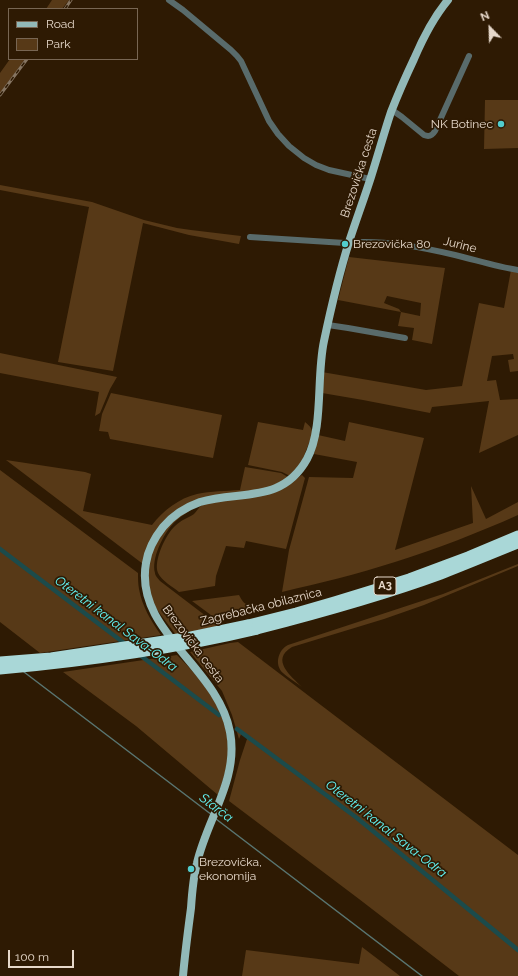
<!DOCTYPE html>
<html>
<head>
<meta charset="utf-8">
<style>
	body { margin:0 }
	#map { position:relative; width:518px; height:976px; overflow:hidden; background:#2e1a03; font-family:Raleway,sans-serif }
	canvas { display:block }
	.legend { position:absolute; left:8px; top:8px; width:130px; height:52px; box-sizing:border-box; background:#2e1a03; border:1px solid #786653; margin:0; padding:5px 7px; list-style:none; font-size:12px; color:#e6d8ca }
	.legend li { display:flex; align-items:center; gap:8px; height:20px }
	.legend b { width:20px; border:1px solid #786653 }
	.north { position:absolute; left:470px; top:8px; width:40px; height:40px; -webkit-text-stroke:3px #2e1a03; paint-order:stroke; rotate:337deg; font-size:11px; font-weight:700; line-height:16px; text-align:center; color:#e6d8ca }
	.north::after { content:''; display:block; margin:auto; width:14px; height:18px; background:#e6d8ca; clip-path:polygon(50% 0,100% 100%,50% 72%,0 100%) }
	.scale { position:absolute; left:8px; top:950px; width:66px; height:18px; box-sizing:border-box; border:2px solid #e6d8ca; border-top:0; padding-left:5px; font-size:12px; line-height:14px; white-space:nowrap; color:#e6d8ca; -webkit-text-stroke:3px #2e1a03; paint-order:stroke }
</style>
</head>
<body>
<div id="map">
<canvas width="518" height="976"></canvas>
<ul class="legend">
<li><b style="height:5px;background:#92b9b8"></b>Road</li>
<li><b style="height:11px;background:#573917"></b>Park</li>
</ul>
<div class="north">N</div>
<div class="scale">100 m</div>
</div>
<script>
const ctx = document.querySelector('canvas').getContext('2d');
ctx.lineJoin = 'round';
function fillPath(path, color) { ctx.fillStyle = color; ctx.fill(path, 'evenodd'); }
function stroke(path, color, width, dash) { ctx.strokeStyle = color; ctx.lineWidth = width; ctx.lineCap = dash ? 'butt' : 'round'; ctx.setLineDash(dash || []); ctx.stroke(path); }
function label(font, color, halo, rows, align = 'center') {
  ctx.font = font + ' Raleway,sans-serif'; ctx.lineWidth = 3.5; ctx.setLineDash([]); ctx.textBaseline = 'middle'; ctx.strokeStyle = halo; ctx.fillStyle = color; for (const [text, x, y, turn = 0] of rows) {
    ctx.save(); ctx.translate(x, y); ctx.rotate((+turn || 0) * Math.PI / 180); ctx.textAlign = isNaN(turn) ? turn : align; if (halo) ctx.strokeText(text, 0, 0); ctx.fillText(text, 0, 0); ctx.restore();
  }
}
fillPath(new Path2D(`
	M52,0H69L62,9H46Z
	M10,59H25L0,93V73Z
	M485,100H518V148L484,149Z
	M0,185L92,202L144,220L177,228L191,230L241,236L239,244L189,235L143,223L113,371L58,362L89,207L0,190Z
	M349,257L445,268L432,344L412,340L414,328L398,326L401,312L338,300ZM387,296L421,303L420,316L401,312L399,309L384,303Z
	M511,270L518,271V371L510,372L508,360L514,359L513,354L492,356L487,381L496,380L500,400L518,399V435L479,453L489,401L432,407L430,413L363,400L322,393V372L426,390L462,386L479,303L504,308Z
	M0,353L117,377L110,389L100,413L95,416L99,392L0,373Z
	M111,393L222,415L213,458L110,439L108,432L99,431L102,414Z
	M258,422L303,430L305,422C310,426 313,429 312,435L302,461L290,476L282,472L248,465Z
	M349,422L424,438L395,550L473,523L471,486L486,519L518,502V515C478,533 436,549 395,562C358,574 320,583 282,592L289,550L309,477L353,478L357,462L314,454L318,435L345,441Z
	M6,460L85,472L91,474L83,511L152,525C163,511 179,498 197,494C211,491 226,491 240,490L245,467L281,473L288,477L281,482L261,490L218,495L172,514L143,564Z
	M0,470L138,573C138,578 138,584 139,589C142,606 151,621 161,635L40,653L0,622Z
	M302,475L305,478L286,549L246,541L244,548L226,546L216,576L215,586L179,592C173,587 162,581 158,573C153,561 166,534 175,526C181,520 188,518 194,514C197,511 198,508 202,505L290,483Z
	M192,509C185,514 178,518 172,525C163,535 151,559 155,573C155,576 158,578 160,581L219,626L176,635L158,611L152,601L148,585L150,558L157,541L167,527L181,515Z
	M518,564V566L424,605L384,619L292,647C270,660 291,676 302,687C296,682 288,678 283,673C274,665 278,650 288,645L443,594Z
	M239,595C245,607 247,604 260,605L259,607L239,612L237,614L218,616L215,618L192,601Z
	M238,642L518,855V976H459L359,899L229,801L240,760L248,736L242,732L239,739L232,715L222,691L190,652L230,643Z
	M177,655C202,680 227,710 228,747C229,763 223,780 218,795L136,726L63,672Z
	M362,947L400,976H242L246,950L359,964Z`), '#573917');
stroke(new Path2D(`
	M24,672L212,815
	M216,819L422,976`), '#597571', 1.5);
stroke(new Path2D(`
	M0,549L219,715
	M237,729L357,818L518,950`), '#1c4b4b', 4.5);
stroke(new Path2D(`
	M169,0L183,10L231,50L237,56L241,61L269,121L278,134L289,146L304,158L316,165L329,170L370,179
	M392,110L402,117L424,135C429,137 432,136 435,131L469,56
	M250,237L345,243C379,239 422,247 455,255C476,260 497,267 518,270
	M328,325L348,328L405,338`), '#596b6b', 6);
stroke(new Path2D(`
	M183,976C185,953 188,931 191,908C192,893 193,878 197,863C207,819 239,779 230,732C218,667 134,631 146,563C148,550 155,537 163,527C173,515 186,507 200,502C240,490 282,504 307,459C324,427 316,378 324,341C331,308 339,274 349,242C356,220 364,199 371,177C378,155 384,133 391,112C398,94 406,76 414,59C423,38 433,18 448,0`), '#92b9b8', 8);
stroke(new Path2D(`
	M248,624L296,612L334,601L409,578L468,556L518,535
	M257,630C319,614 381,597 441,575C467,565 493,554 518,544`), '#a9d7d7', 9);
const rail = new Path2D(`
	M65,9L71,0
	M0,95L27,59`);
stroke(rail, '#857461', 3);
stroke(rail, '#2e1a03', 1.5, [4.5]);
stroke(new Path2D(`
	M0,661L51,657L191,636L248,624
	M0,670C87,662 173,650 257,630`), '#a9d7d7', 9);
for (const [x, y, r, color] of [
	[501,124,4,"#52cdcd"],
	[345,244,4,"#52cdcd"],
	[191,869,4,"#52cdcd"]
]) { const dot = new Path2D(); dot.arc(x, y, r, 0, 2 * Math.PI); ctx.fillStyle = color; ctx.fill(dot); stroke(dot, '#2e1a03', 1.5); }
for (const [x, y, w] of [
	[385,586,22]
]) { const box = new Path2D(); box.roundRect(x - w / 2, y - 9, w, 18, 3); ctx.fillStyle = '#2e1a03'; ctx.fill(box); stroke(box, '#e6d8ca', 1); }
label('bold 11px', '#e6d8ca', null, [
	["A3",385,586]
]);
label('12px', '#e6d8ca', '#2e1a03', [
	["NK Botinec",493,124,"right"],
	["Brezovička 80",353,244],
	["Brezovička,",199,862],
	["ekonomija",199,876]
], 'left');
label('12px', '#e6d8ca', '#2e1a03', [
	["Brezovička cesta",359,173,-72],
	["Jurine",460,245,14],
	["Zagrebačka obilaznica",261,607,-14],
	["Brezovička cesta",193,644,53]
]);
label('italic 13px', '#62f5f5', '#2e1a03', [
	["Oteretni kanal Sava-Odra",116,624,37],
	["Starča",216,808,37],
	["Oteretni kanal Sava-Odra",386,829,38]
]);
</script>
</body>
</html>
